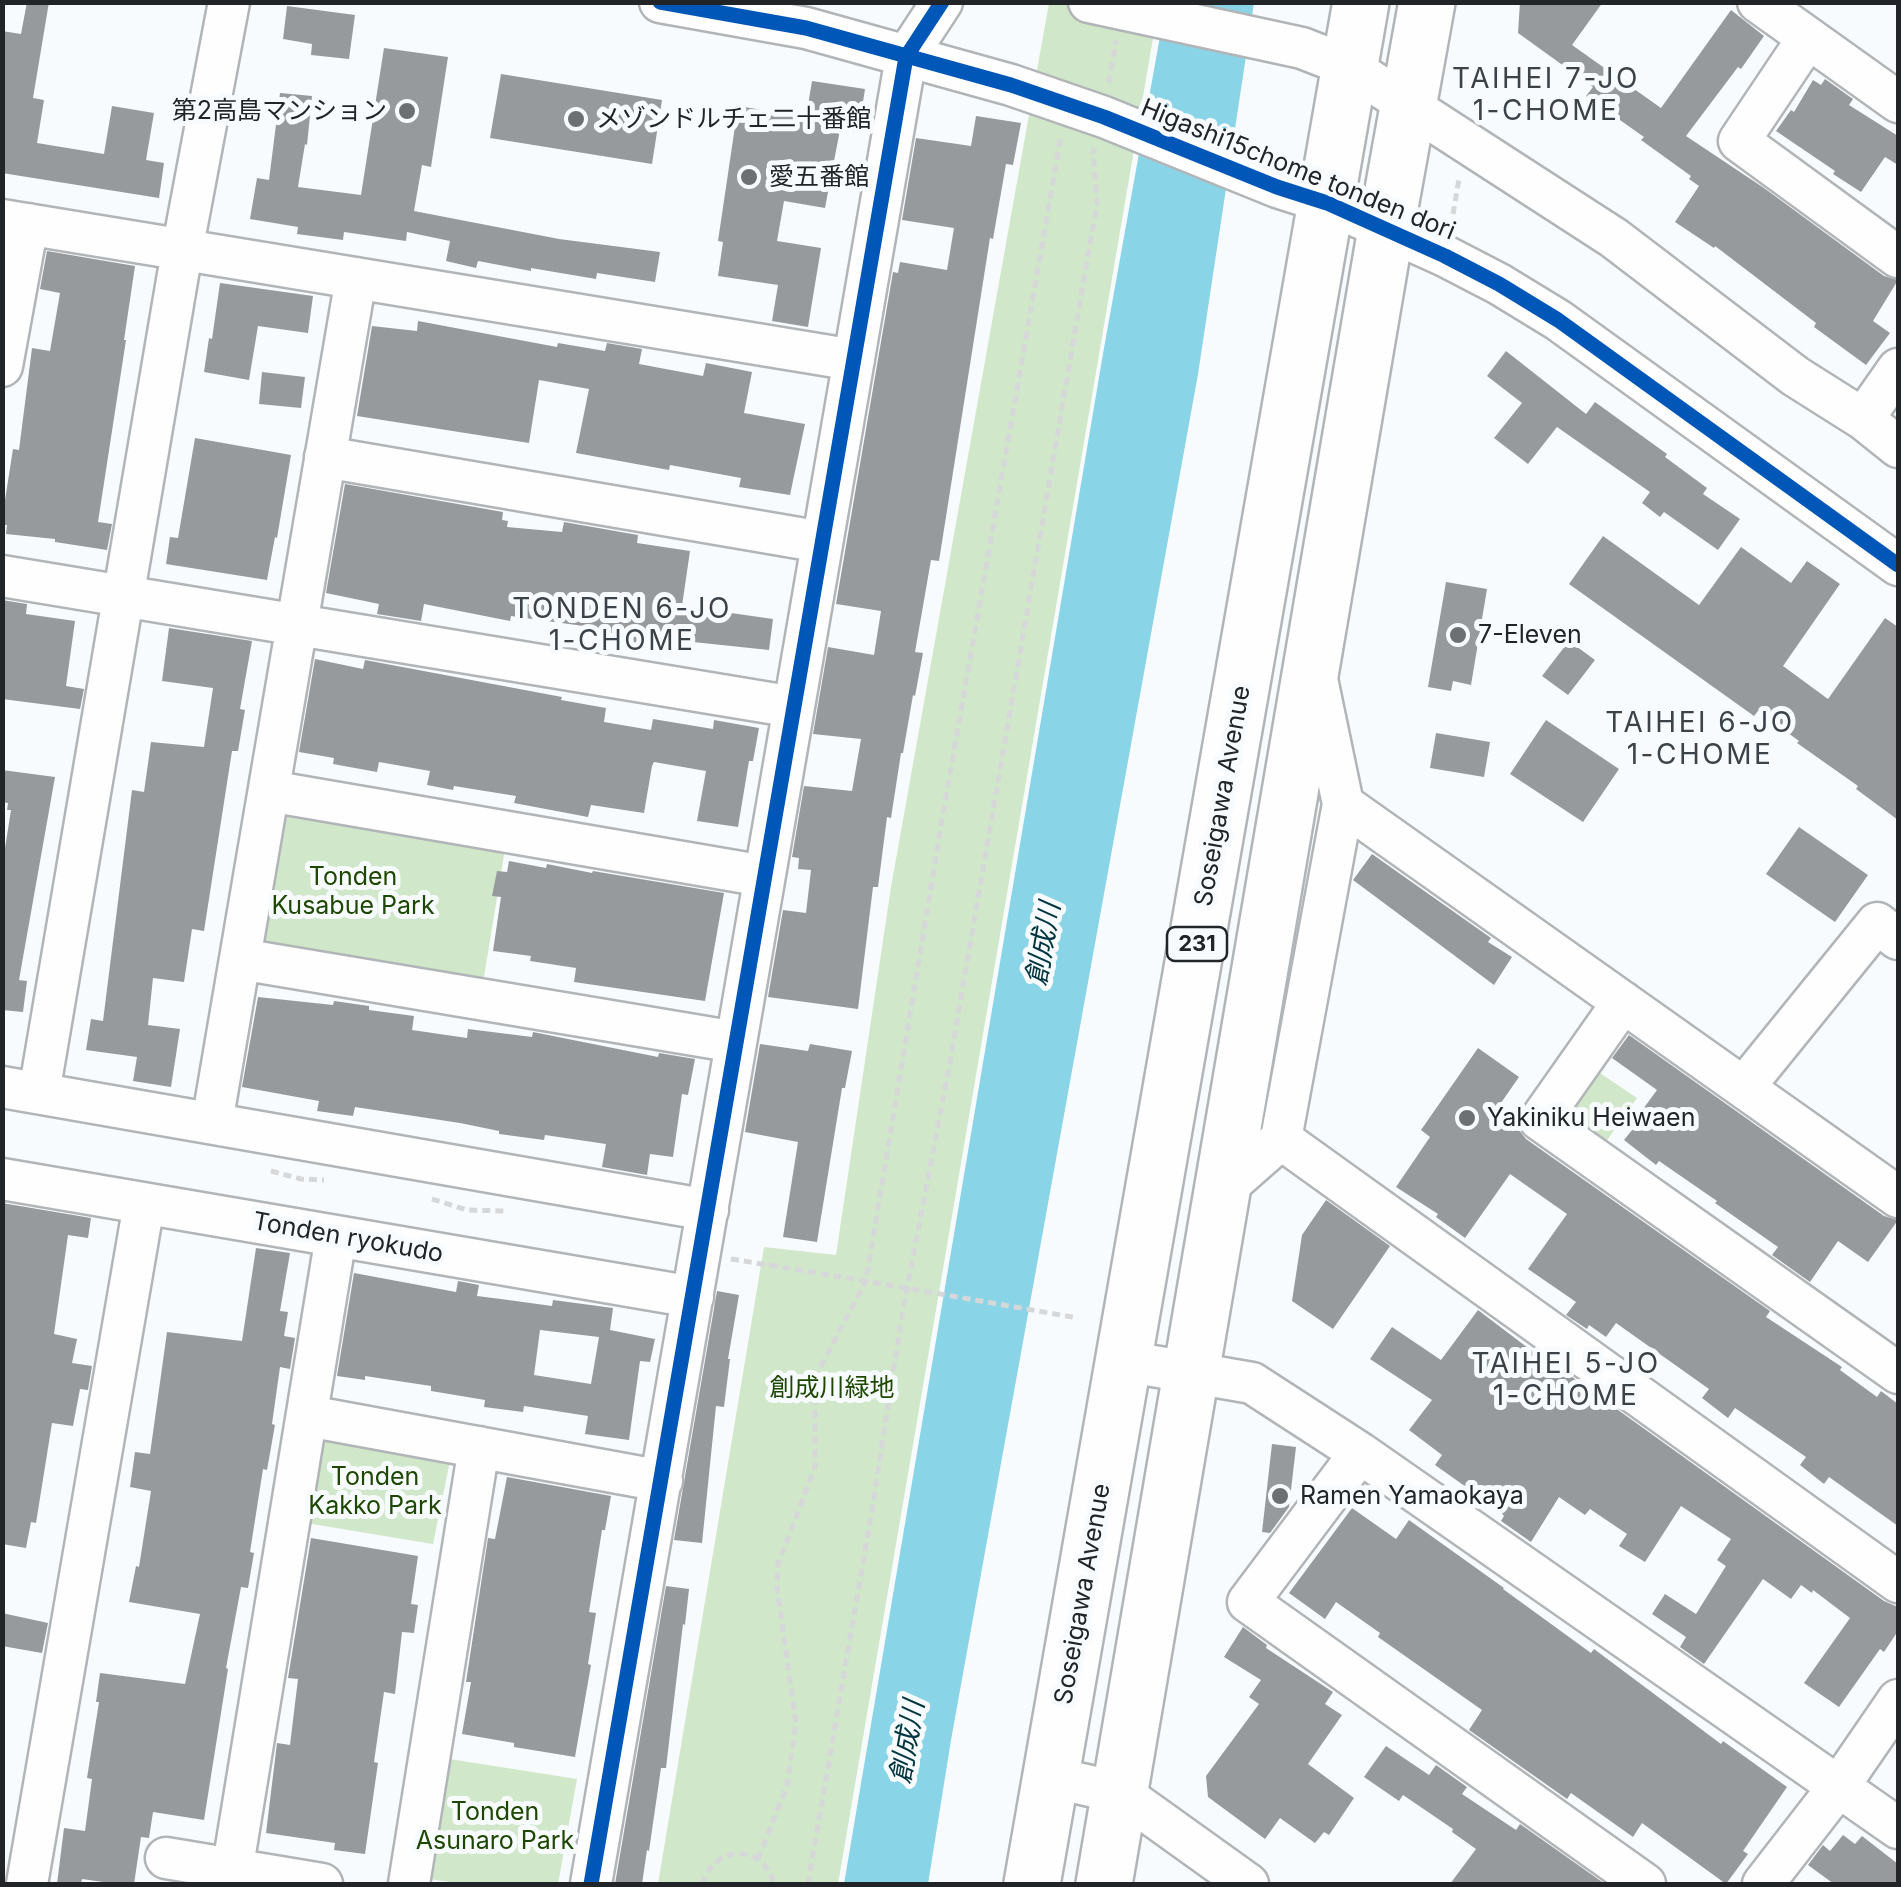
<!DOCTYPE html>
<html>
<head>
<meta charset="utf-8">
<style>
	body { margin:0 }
	#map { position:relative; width:1901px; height:1887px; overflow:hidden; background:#f8fbfd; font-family:Inter,sans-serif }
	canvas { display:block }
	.frame { position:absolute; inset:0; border:5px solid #212528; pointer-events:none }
</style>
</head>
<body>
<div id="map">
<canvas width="1901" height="1887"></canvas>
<div class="frame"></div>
</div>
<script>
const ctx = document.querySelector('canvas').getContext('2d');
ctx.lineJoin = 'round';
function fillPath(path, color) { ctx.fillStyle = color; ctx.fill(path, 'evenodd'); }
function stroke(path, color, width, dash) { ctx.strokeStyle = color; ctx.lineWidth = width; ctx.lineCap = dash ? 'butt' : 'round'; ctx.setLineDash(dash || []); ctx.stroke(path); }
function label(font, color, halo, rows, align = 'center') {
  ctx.font = font + ' Inter,"Noto Sans JP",sans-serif'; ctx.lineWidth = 10; ctx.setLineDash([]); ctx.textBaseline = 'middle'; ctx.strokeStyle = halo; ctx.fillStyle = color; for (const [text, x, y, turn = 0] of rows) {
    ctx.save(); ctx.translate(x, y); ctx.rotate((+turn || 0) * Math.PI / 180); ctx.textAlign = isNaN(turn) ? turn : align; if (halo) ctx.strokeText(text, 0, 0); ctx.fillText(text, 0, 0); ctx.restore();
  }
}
fillPath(new Path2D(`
	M1049,3H1159L838,1884H658L764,1247L836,1255L891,887Z
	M290,811L505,849L483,983L267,945L259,932L279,819Z
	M1588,1065L1637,1098L1600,1150L1551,1117Z
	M315,1439L450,1461L433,1544L300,1522Z
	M443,1758L577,1779L558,1884H464L422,1878Z`), '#d0e7c9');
fillPath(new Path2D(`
	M1166,3H1254L1198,374L951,1740L928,1884H844L1104,348Z`), '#89d4e7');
fillPath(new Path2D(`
	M27,2H49L33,98L44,100L37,143L104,154L112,106L154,113L146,160L164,163L159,198L2,173V31L21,34Z
	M1520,2H1603L1572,45L1661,108L1731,10L1764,36L1741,69L1738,67L1686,136L1764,188L1884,276L1898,280L1873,321L1890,333L1866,365L1814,327L1816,323L1715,246L1714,248L1675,222L1699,186L1689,179L1691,176L1641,140L1644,137L1586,96L1593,87L1518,33Z
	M287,6L355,15L349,59L311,55L312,44L283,39Z
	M384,48L448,57L431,167L422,165L414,211L559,239L660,252L655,282L597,273L596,279L531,268V271L478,261L476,268L446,261L450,241L407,232L406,241L344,232L343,240L297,234L298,227L250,219L257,178L269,180L280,93L312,96L307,145L305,144L298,187L361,195Z
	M501,74L662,100L652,164L490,138Z
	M1825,79L1853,99L1849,105L1898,136V165L1885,157L1861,192L1833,174L1835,171L1776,131L1791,110L1794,112L1813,80L1821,85Z
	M812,81L865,89L858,133L840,130L825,208L784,201L777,241L821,248L808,327L772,321L778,285L718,276L723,242L718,241L738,106L806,117Z
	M976,116L1021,123L1013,165L1006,164L993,239L990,238L939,561L931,560L915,652L923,653L915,696L913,695L903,753H901L891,818L887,817L878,887H873L858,1009L768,997L783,910L806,913L811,870L798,869L799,858L792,857L804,786L852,791L861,739L813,734L828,647L874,655L881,611L836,604L893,272L898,273L900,262L947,270L954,228L902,220L916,138L971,146Z
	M47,251L135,266L124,340H126L98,522L112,524L107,550L55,542V539L6,534L7,525H2V500H5L13,449L19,450L32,348L50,351L60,293L40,289Z
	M220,283L313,296L308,333L258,326L249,380L204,372L209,338L212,339Z
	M418,321L557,347L558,343L605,351L607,343L642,349L639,364L703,376L706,363L752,372L744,413L805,424L790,495L739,487L741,478L670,465L669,470L576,453L589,389L539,380L529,443L357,416L372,326L417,331Z
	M1506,351L1586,414L1595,402L1667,454L1665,457L1707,488L1703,494L1740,519L1718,550L1664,512L1660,517L1642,503L1650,492L1557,427L1528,464L1494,438L1522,403L1487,376Z
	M262,372L305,377L301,408L259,404Z
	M195,438L291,455L277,538L275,537L267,580L166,564L170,537L178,538Z
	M345,484L503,512L502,520L508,521L507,527L562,532L564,522L638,535L637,543L690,551L682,606L773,619L769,650L693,642L692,648L604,640L605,629L511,616L510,621L424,604L421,621L377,614L379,604L326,593Z
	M1603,536L1699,605L1741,547L1791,583L1807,561L1840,584L1783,666L1828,699L1885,618L1898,627V820L1856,789L1858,786L1797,743L1799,741L1758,711L1754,716L1569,584Z
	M1446,582L1487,589L1471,685L1453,681L1451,691L1428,687Z
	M2,600L27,604L26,614L75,621L66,686L84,689L80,709L2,699Z
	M169,628L252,641L240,709L245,710L238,751H232L204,931L192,929L184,982L153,978L148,1025L180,1029L171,1087L133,1081L137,1057L86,1050L91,1019L103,1021L132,790L144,792L151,742L204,747L213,688L162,681Z
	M1569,641L1595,660L1568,695L1542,676Z
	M315,659L363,669L365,660L562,697L561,700L606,708L604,722L651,730L653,719L713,729L714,720L759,728L753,761H749L738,827L697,821L706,771L654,762L652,766L644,813L591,805L588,817L514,803L516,796L454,786L453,790L427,785L430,771L379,762L377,772L333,764L334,758L299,752Z
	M1546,720L1619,769L1583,822L1510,774Z
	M1436,733L1490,742L1484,777L1430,768Z
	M2,770L55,777L19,980L27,981L23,1012L2,1010V867L11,810H7L8,803L2,802Z
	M1799,827L1868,875L1835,922L1766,874Z
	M1372,854L1491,938L1488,942L1512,957L1494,985L1353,880Z
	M509,861L546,868L547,864L592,873L593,871L724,893L705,1001L574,982L576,968L530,961L531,956L493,951L501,897L492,896L497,871L507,872Z
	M258,997L333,1005L334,1001L369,1006V1010L414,1016L412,1030L467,1038L468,1029L532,1037L533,1032L658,1057L659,1053L695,1059L688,1095L682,1094L673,1157L650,1154L647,1175L602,1167L606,1144L545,1135L544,1140L499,1134V1131L460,1123L355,1107L353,1116L317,1111L319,1101L242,1087Z
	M1629,1035L1884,1216L1898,1220L1868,1262L1838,1241L1810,1282L1772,1255L1778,1247L1715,1203L1717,1201L1659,1161L1656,1165L1624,1140L1647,1111L1643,1109L1657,1090L1612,1058Z
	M760,1044L808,1051L810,1044L852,1051L845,1088H842L817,1242L783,1237L798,1142L745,1132Z
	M1478,1048L1519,1077L1494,1113L1519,1130L1526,1139L1770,1311L1766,1317L1842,1367L1840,1370L1877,1397L1881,1391L1898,1404V1526L1829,1477L1824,1484L1800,1465L1806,1457L1735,1408L1728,1418L1702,1398L1709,1389L1616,1323L1606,1337L1589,1325L1587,1329L1566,1315L1576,1302L1528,1269L1567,1214L1510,1174L1465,1238L1436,1217L1438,1214L1396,1187L1430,1137L1421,1130Z
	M1326,1200L1390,1246L1333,1329L1292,1301L1302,1235Z
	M2,1203L91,1218L88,1238L68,1235L54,1334L77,1339L72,1363L92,1366L88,1390L80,1389L73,1426L52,1423L36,1523L31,1522L26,1548L2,1544Z
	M256,1248L290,1253L280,1311L288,1312L284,1336L295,1338L290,1369L280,1367L272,1424L275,1425L267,1470L263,1469L250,1552L254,1553L248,1588L241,1587L226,1668L228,1669L204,1820L153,1812L149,1838L141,1837L134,1884H117L82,1879L81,1884H57L64,1828L85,1831L92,1779L87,1778L99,1702H96L100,1673L185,1684L200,1614L129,1602L136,1566L139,1567L151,1491L130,1487L135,1452L150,1454L167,1332L242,1341Z
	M354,1273L456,1292L458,1281L479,1285L477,1296L501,1299L552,1306L553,1300L613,1308L610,1330L655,1339L650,1362L640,1361L629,1440L585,1434L588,1416L524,1406L523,1412L484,1407L485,1400L431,1391V1386L365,1376V1380L337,1376ZM540,1330L599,1337L591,1384L534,1375Z
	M717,1291L739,1295L728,1359H730L724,1407L716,1406L702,1543L674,1540Z
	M1478,1310L1553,1367L1554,1364L1884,1601L1898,1607V1631L1884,1652L1880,1649L1839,1707L1804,1683L1850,1618L1813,1590L1812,1593L1801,1585L1791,1599L1763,1579L1704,1664L1680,1647L1686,1637L1652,1614L1665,1594L1696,1614L1726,1566L1717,1560L1731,1539L1681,1506L1645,1562L1619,1546L1627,1534L1590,1509L1585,1515L1559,1497L1531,1542L1501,1521L1504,1516L1500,1511L1435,1465L1442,1455L1409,1430L1432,1400L1370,1359L1392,1327L1441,1360Z
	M1272,1444L1296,1447L1289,1507L1270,1533L1262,1532Z
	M507,1477L611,1496L605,1530H602L589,1612L596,1613L588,1664L591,1665L575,1757L514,1747V1743L462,1734L471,1682H466L488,1538L495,1539Z
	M1352,1508L1396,1539L1409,1520L1504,1588L1503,1589L1591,1653L1594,1649L1721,1744L1723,1741L1787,1787L1743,1851L1748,1854L1726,1884L1642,1823L1633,1837L1571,1793L1567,1799L1469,1730L1482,1710L1378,1637L1380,1633L1336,1602L1325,1619L1289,1593Z
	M311,1538L418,1556L411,1604L418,1605L414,1633L402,1632L395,1694L384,1692L374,1762L378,1763L365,1854L334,1850L335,1843L266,1833L277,1743L290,1745L298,1679L288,1678Z
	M666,1586L689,1589L685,1625L683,1624L666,1768H661L649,1851L647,1850L642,1884H615Z
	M2,1613L48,1623L42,1653L2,1646Z
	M1243,1627L1267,1645L1266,1648L1333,1692L1325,1704L1342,1715L1308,1764L1354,1798L1329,1835L1324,1832L1315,1843L1280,1818L1265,1839L1208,1797L1206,1776L1259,1704L1249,1697L1261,1680L1224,1657Z
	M1386,1746L1429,1775L1436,1765L1467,1787L1462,1794L1516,1830L1520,1824L1605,1884H1450L1476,1849L1452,1832L1453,1829L1403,1795L1399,1801L1364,1777Z
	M1843,1835L1855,1844L1862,1836L1898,1864V1884H1834L1808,1865L1823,1845L1830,1851Z`), '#979a9c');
const minor = new Path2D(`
	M660,2L806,28L1011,85L1104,117L1277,187L1327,203L1445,256L1499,284L1558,320L1898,565
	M1089,2L1302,48L1348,66L1614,238L1795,376L1863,419L1898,447
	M1758,2L1898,102
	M1808,38L1739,141L1898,257
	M2,220L854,360
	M2,366L28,224
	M1863,419L1898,369
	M325,457L822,542
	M2,576L794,707
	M269,791L764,876
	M1343,804L1898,1197
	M240,959L736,1042
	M1623,1002L1540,1120L1898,1373
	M2,1087L708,1210
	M1744,1087L1877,923L1898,939
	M39,1093L182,251L229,2
	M212,1123L356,278
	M1281,1139L1898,1582
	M2,1179L693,1297
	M1223,1190L1281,1139L1343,804L1317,679
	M1124,1361L1252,1383L1360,1453L1898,1828
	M308,1416L662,1481
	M1360,1453L1248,1602L1645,1884
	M1051,1777L1121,1793L1248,1884
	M166,1858L322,1884
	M27,1884L144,1204
	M230,1884L336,1236
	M409,1884L479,1447
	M591,1884L906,57L942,2
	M1763,1884L1839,1786L1898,1700`);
const highway = new Path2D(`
	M1032,1884L1361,2
	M1104,1884L1386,229L1427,2`);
stroke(minor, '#b2b5b7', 45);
stroke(highway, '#b2b5b7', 60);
stroke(new Path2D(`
	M1109,83L1116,40
	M1453,214L1459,179
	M271,1171L301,1179L324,1180
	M432,1199L467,1210L505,1211
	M731,1259L866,1281L943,814L1061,136
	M758,1859L787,1786L796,1723L777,1588L778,1564L815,1467V1397L822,1364L866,1281L1078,1318
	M702,1884C714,1844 764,1843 774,1884
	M808,1884L871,1516L903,1310L950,1062L1097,203L1093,153L1095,148`), '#d6d7d8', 5, [8, 5]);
stroke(minor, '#fefeff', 40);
stroke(highway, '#fefeff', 55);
stroke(new Path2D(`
	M660,2L806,28L1011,85L1104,117L1277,187L1327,203L1445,256L1499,284L1558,320L1898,565
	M591,1884L906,57L942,2`), '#0057b8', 15);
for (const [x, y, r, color] of [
	[407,111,10,"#6c7073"],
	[576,119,10,"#6c7073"],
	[749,177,10,"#6c7073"],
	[1458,635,10,"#6c7073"],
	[1467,1118,10,"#6c7073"],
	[1280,1496,10,"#6c7073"]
]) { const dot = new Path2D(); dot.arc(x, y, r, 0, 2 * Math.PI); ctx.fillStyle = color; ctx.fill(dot); stroke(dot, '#f7fbfe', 4); }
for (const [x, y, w] of [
	[1197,944,60]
]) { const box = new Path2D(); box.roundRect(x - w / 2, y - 17, w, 34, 8); ctx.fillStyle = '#f7fbfe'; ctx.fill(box); stroke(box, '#212528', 2.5); }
label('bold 22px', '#212528', null, [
	["231",1197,944]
]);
label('25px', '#212528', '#f7fbfe', [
	["第2高島マンション",387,111,"right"],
	["メゾンドルチェ二十番館",596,119],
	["愛五番館",769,177],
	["7-Eleven",1478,635],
	["Yakiniku Heiwaen",1487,1118],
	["Ramen Yamaokaya",1300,1496]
], 'left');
label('25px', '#212528', '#f7fbfe', [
	["Higashi15chome tonden dori",1298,170,22],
	["Soseigawa Avenue",1223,796,-80],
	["Tonden ryokudo",348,1238,10],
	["Soseigawa Avenue",1083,1594,-80]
]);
label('25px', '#1e4801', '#f7fbfe', [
	["Tonden",353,877],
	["Kusabue Park",353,906],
	["創成川緑地",832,1388],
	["Tonden",375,1477],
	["Kakko Park",375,1506],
	["Tonden",495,1812],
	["Asunaro Park",495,1841]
]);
ctx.letterSpacing = '2.5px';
label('28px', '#3b4248', '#f7fbfe', [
	["TAIHEI 7-JO",1546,80],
	["1-CHOME",1546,112],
	["TONDEN 6-JO",622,610],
	["1-CHOME",622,642],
	["TAIHEI 6-JO",1700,724],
	["1-CHOME",1700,756],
	["TAIHEI 5-JO",1566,1365],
	["1-CHOME",1566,1397]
]);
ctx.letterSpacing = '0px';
label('italic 28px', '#013540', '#f7fbfe', [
	["創成川",1044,944,-80],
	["創成川",908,1742,-80]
]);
</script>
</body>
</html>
